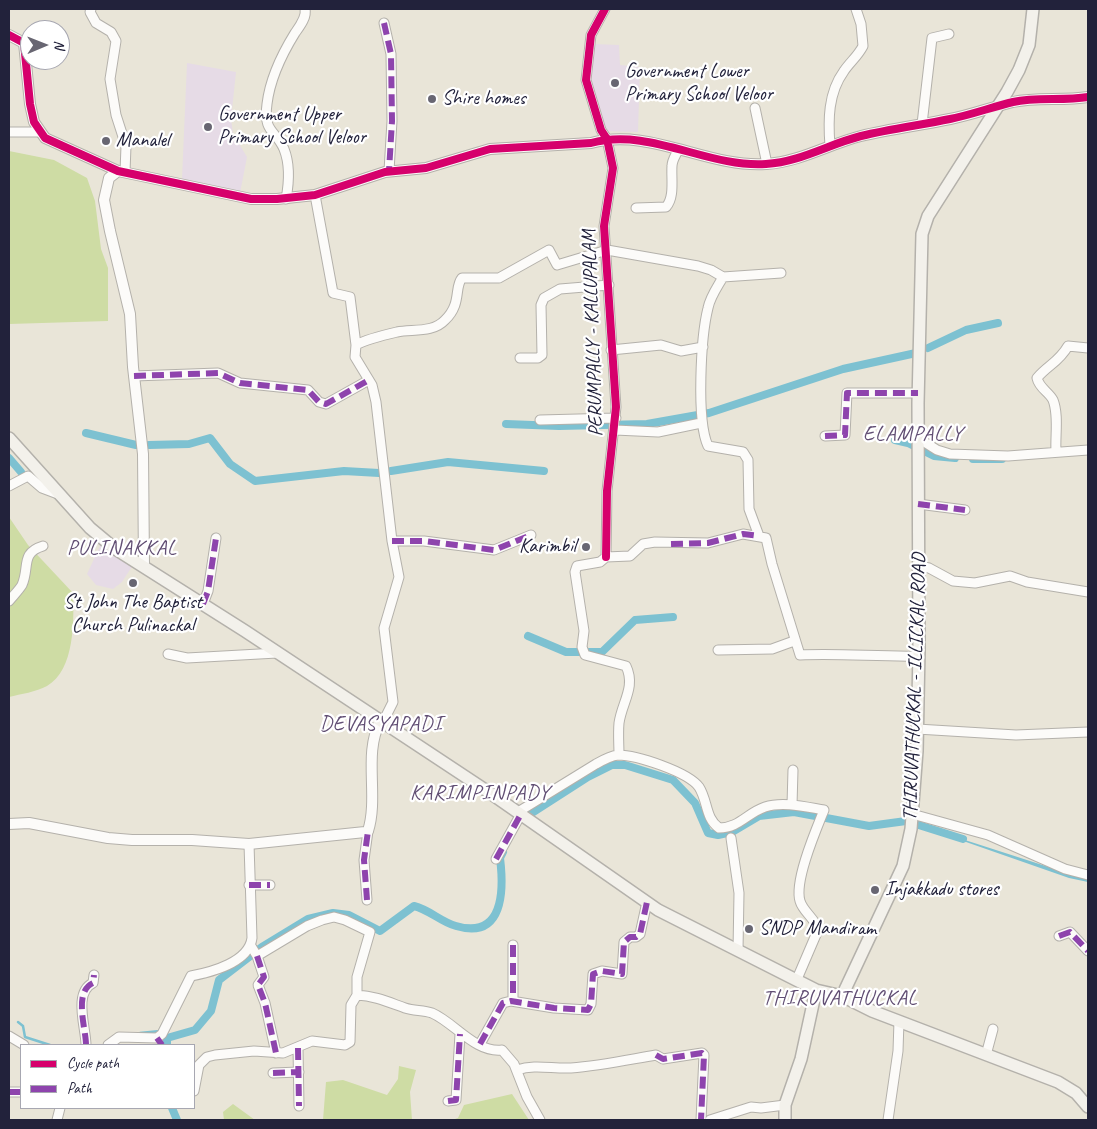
<!DOCTYPE html>
<html>
<head>
<meta charset="utf-8">
<style>
	body { margin:0 }
	#map { position:relative; width:1097px; height:1129px; overflow:hidden; background:#e9e5d8; font-family:Caveat,sans-serif }
	canvas { display:block }
	.frame { position:absolute; inset:0; border:10px solid #22223b; pointer-events:none }
	.legend { position:absolute; left:20px; top:1044px; width:175px; height:65px; box-sizing:border-box; background:#fff; border:1px solid #a7a7b1; margin:0; padding:6px 9px; list-style:none; font-size:15px; color:#22223b }
	.legend li { display:flex; align-items:center; gap:10px; height:25px }
	.legend b { width:25px; border:1px solid #a7a7b1 }
	.north { position:absolute; left:20px; top:20px; width:50px; height:50px; box-sizing:border-box; background:#fff; border:1px solid #a7a7b1; border-radius:50%; rotate:89deg; font-size:14px; font-weight:700; line-height:20px; text-align:center; color:#22223b }
	.north::after { content:''; display:block; margin:auto; width:18px; height:22px; background:#686672; clip-path:polygon(50% 0,100% 100%,50% 72%,0 100%) }
</style>
</head>
<body>
<div id="map">
<canvas width="1097" height="1129"></canvas>
<div class="frame"></div>
<ul class="legend">
<li><b style="height:6px;background:#d6006c"></b>Cycle path</li>
<li><b style="height:6px;background:#8e44ad"></b>Path</li>
</ul>
<div class="north">N</div>
</div>
<script>
const ctx = document.querySelector('canvas').getContext('2d');
ctx.lineJoin = 'round';
function fillPath(path, color) { ctx.fillStyle = color; ctx.fill(path, 'evenodd'); }
function stroke(path, color, width, dash) { ctx.strokeStyle = color; ctx.lineWidth = width; ctx.lineCap = dash ? 'butt' : 'round'; ctx.setLineDash(dash || []); ctx.stroke(path); }
function label(font, color, halo, rows, align = 'center') {
  ctx.font = font + ' Caveat,sans-serif'; ctx.lineWidth = 4.5; ctx.setLineDash([]); ctx.textBaseline = 'middle'; ctx.strokeStyle = halo; ctx.fillStyle = color; for (const [text, x, y, turn = 0] of rows) {
    ctx.save(); ctx.translate(x, y); ctx.rotate((+turn || 0) * Math.PI / 180); ctx.textAlign = isNaN(turn) ? turn : align; if (halo) ctx.strokeText(text, 0, 0); ctx.fillText(text, 0, 0); ctx.restore();
  }
}
fillPath(new Path2D(`
	M593,44L619,45L620,65L640,67L638,132L605,131L598,101L592,90L590,76Z
	M187,63L236,72L231,119L233,134L247,157L240,193L182,179Z
	M101,544L133,565L122,582L113,589L96,585L87,574Z`), '#e6dbe6');
fillPath(new Path2D(`
	M9,151L54,160L87,178L95,201L101,249L108,268V321L9,324Z
	M9,517L28,545L73,593C74,620 75,670 47,686C36,692 21,694 9,697Z
	M399,1066L416,1070L410,1092L412,1120H323L326,1082L343,1080L387,1095L398,1079Z
	M512,1094L529,1120H452L458,1118L464,1105Z
	M233,1104L255,1120H224L223,1112Z`), '#cedca4');
fillPath(new Path2D(`
	M906,821L1061,871L1088,876V882L1069,878Z`), '#7dc1d1');
stroke(new Path2D(`
	M18,1022L23,1026L25,1037L50,1045
	M140,1033L160,1031L165,1034L167,1038`), '#7dc1d1', 2.5);
stroke(new Path2D(`
	M928,348L966,330L998,323
	M506,424L559,426L647,424L709,413L843,369L916,353
	M86,433L136,445
	M895,440L908,443L934,456L955,458
	M149,445L189,444L210,438L230,464L255,481L344,471L379,473
	M9,458L21,472
	M973,459H1002
	M391,471L448,462L544,471
	M528,636L566,652H602L635,620L673,617
	M532,813L588,777L612,765H625L673,780L695,803L708,833L718,835L732,832L759,816L794,812L869,826L906,821L963,839
	M167,1045V1038L195,1030L211,1011L219,980L262,947L308,919L333,913L349,915L380,931L414,906C430,910 441,922 456,926C504,940 504,890 500,858L503,852
	M172,1108L177,1120`), '#7dc1d1', 8);
const minor = new Path2D(`
	M91,9L90,12L96,23L111,32L116,41L110,79L116,115L126,146L125,172
	M605,9L591,35L586,80L601,130L607,139L613,168L604,226L616,407L607,491L606,557
	M384,23L391,54L392,121L389,171
	M755,108L767,164
	M922,124L932,38L949,34
	M9,132H38
	M830,146C828,120 828,93 844,71C850,62 858,56 863,46L861,24L856,9
	M315,195L333,293L350,297L356,345L355,357L372,385L376,402L392,541L399,577L384,628L393,702L382,724
	M286,199C289,183 290,164 284,149C276,130 263,133 267,104C270,79 282,54 295,33C300,26 307,17 305,9
	M636,208L666,207C675,197 671,178 672,166C672,160 676,155 678,150
	M723,277C718,286 710,297 708,308C701,336 696,420 708,446L743,452L748,460L749,509L759,536
	M356,345C367,339 384,335 397,332C413,329 433,333 445,320C462,304 454,287 462,278H499L549,250L557,265L607,250L698,266L711,270L723,277L781,273
	M611,350L661,345L681,351L703,347
	M520,358H538L542,355L541,305L544,298L560,289L609,285
	M134,376L218,373L240,383L308,390L319,402L326,404L369,380
	M540,420L616,418
	M615,430L658,432L701,423
	M825,436L845,435L847,393H918
	M918,438L937,450L950,454L1008,456L1088,450
	M1056,451C1055,436 1059,415 1053,400C1049,392 1039,388 1037,378C1048,365 1059,362 1068,346L1088,348
	M9,486L28,476L42,488L58,494
	M918,504L965,510
	M392,541H424L494,550L531,535
	M606,557L630,556L643,544L655,542L708,543L743,534L766,538L772,564L800,655C840,653 879,657 919,656
	M606,557L600,562L577,566L575,572L584,631L582,647L585,655L626,666C636,687 622,702 619,723C618,734 619,745 619,755
	M919,566L929,568L953,581L975,583L1010,576L1027,582L1088,592
	M9,601C13,596 19,590 22,585C30,567 20,553 43,546
	M203,604L208,591L216,538
	M718,650L772,649L794,641
	M168,654L187,658L277,653
	M917,729L1016,735L1088,732
	M792,805L793,770
	M518,812L596,764C603,760 610,756 618,755C637,755 688,772 699,787C708,801 705,818 719,828C739,828 747,813 765,807C783,801 806,807 824,810C816,830 794,881 800,901C803,912 816,919 818,930L797,979
	M912,814L988,835L1065,869L1088,875
	M731,838L739,893L738,950
	M496,859L521,814
	M249,885H270
	M367,900L364,860L368,831
	M1059,936L1070,932L1088,951
	M513,945V1001
	M251,946L257,956L307,926L322,920L334,917L345,920L370,932L357,977V995
	M257,956L264,977L258,985L265,1003L276,1053
	M9,1036L24,1045
	M480,1044L503,1003L511,1001L554,1008L588,1010L591,1004L593,974L602,971L622,974L624,942L630,937H636L640,934L647,902
	M86,1045C86,1028 73,992 93,983L94,975
	M108,1045L119,1037L157,1038L162,1034L191,976C212,972 249,962 252,938L249,844
	M298,1048L299,1106
	M986,1055L993,1029
	M517,1070C535,1064 552,1069 571,1068C600,1066 627,1060 656,1055L663,1059L702,1053L704,1055L701,1120
	M273,1073L299,1072
	M194,1091L199,1065L207,1057L215,1055L254,1051L283,1053L312,1041L345,1045L350,1042L351,1005L357,995C375,996 388,1002 405,1008C414,1011 423,1010 432,1013C455,1023 475,1053 502,1050L514,1064L527,1097L540,1120
	M9,1092H21
	M448,1101L456,1100L460,1034
	M57,1120L60,1108
	M710,1120L751,1107L761,1108L785,1105
	M888,1120L898,1051L899,1021`);
const tertiary = new Path2D(`
	M9,35L24,43L30,104L34,122L45,138L118,171L251,199H277L315,195L385,172L426,168L490,149L591,143C650,127 707,168 766,164C800,162 829,144 861,136C890,129 921,125 950,119C971,115 992,107 1013,102C1037,97 1063,101 1088,97
	M118,171L109,178L104,200L110,231L130,314L133,367L143,454L144,566
	M9,824L29,823L108,838L132,840H192L249,844L365,832L368,831C379,796 363,754 380,722`);
const secondary = new Path2D(`
	M9,438L90,528L114,548L245,631L493,795L658,910L816,990L842,996L872,1011L1058,1082L1076,1093L1088,1107
	M842,996L903,866L911,829L917,751L919,650L918,403L922,234L928,216L1007,92L1019,70L1029,45L1033,9
	M785,1120V1105L801,1059L816,990`);
stroke(minor, '#b4b1ab', 11);
stroke(tertiary, '#b4b1ab', 12);
stroke(secondary, '#b4b1ab', 14);
stroke(minor, '#fcfbf9', 9);
stroke(tertiary, '#fcfbf9', 10);
stroke(secondary, '#f3f1eb', 11);
stroke(new Path2D(`
	M384,23L391,54L392,121L389,171
	M134,376L218,373L240,383L308,390L319,402L326,404L369,380
	M825,436L845,435L847,393H918
	M918,504L965,510
	M392,541H424L494,550L531,535
	M671,544L708,543L743,534L759,536
	M203,604L208,591L216,538
	M496,859L521,814
	M249,885H270
	M367,900L364,860L368,831
	M1059,936L1070,932L1088,951
	M513,945V1001
	M257,956L264,977L258,985L265,1003L276,1053
	M157,1038L162,1045
	M480,1044L503,1003L511,1001L554,1008L588,1010L591,1004L593,974L602,971L622,974L624,942L630,937H636L640,934L647,902
	M86,1045C86,1028 73,992 93,983L94,975
	M298,1048L299,1106
	M656,1055L663,1059L702,1053L704,1055L701,1120
	M273,1073L299,1072
	M9,1092H21
	M448,1101L456,1100L460,1034`), '#8e44ad', 6, [12, 6]);
stroke(new Path2D(`
	M605,9L591,35L586,80L601,130L607,139L613,168L604,226L616,407L607,491L606,557
	M9,35L24,43L30,104L34,122L45,138L118,171L251,199H277L315,195L385,172L426,168L490,149L591,143C650,127 707,168 766,164C800,162 829,144 861,136C890,129 921,125 950,119C971,115 992,107 1013,102C1037,97 1063,101 1088,97`), '#d6006c', 8);
for (const [x, y, r, color] of [
	[615,83,5,"#686672"],
	[432,99,5,"#686672"],
	[208,127,5,"#686672"],
	[106,141,5,"#686672"],
	[586,547,5,"#686672"],
	[133,583,5,"#686672"],
	[875,890,5,"#686672"],
	[749,929,5,"#686672"]
]) { const dot = new Path2D(); dot.arc(x, y, r, 0, 2 * Math.PI); ctx.fillStyle = color; ctx.fill(dot); stroke(dot, '#fff', 2); }
label('20px', '#22223b', '#fff', [
	["Government Lower",625,72],
	["Primary School Veloor",625,95],
	["Shire homes",442,99],
	["Government Upper",218,115],
	["Primary School Veloor",218,138],
	["Manalel",116,141],
	["Karimbil",576,547,"right"],
	["St John The Baptist",133,603,"center"],
	["Church Pulinackal",133,626,"center"],
	["Injakkadu stores",885,890],
	["SNDP Mandiram",759,929]
], 'left');
label('20px', '#22223b', '#fff', [
	["PERUMPALLY - KALLUPALAM",593,333,-92],
	["THIRUVATHUCKAL - ILLICKAL ROAD",915,687,-88]
]);
ctx.letterSpacing = '1px';
label('21px', '#614e73', '#fff', [
	["ELAMPALLY",913,434],
	["PULINAKKAL",122,548],
	["DEVASYAPADI",381,724],
	["KARIMPINPADY",480,793],
	["THIRUVATHUCKAL",840,998]
]);
ctx.letterSpacing = '0px';
</script>
</body>
</html>
